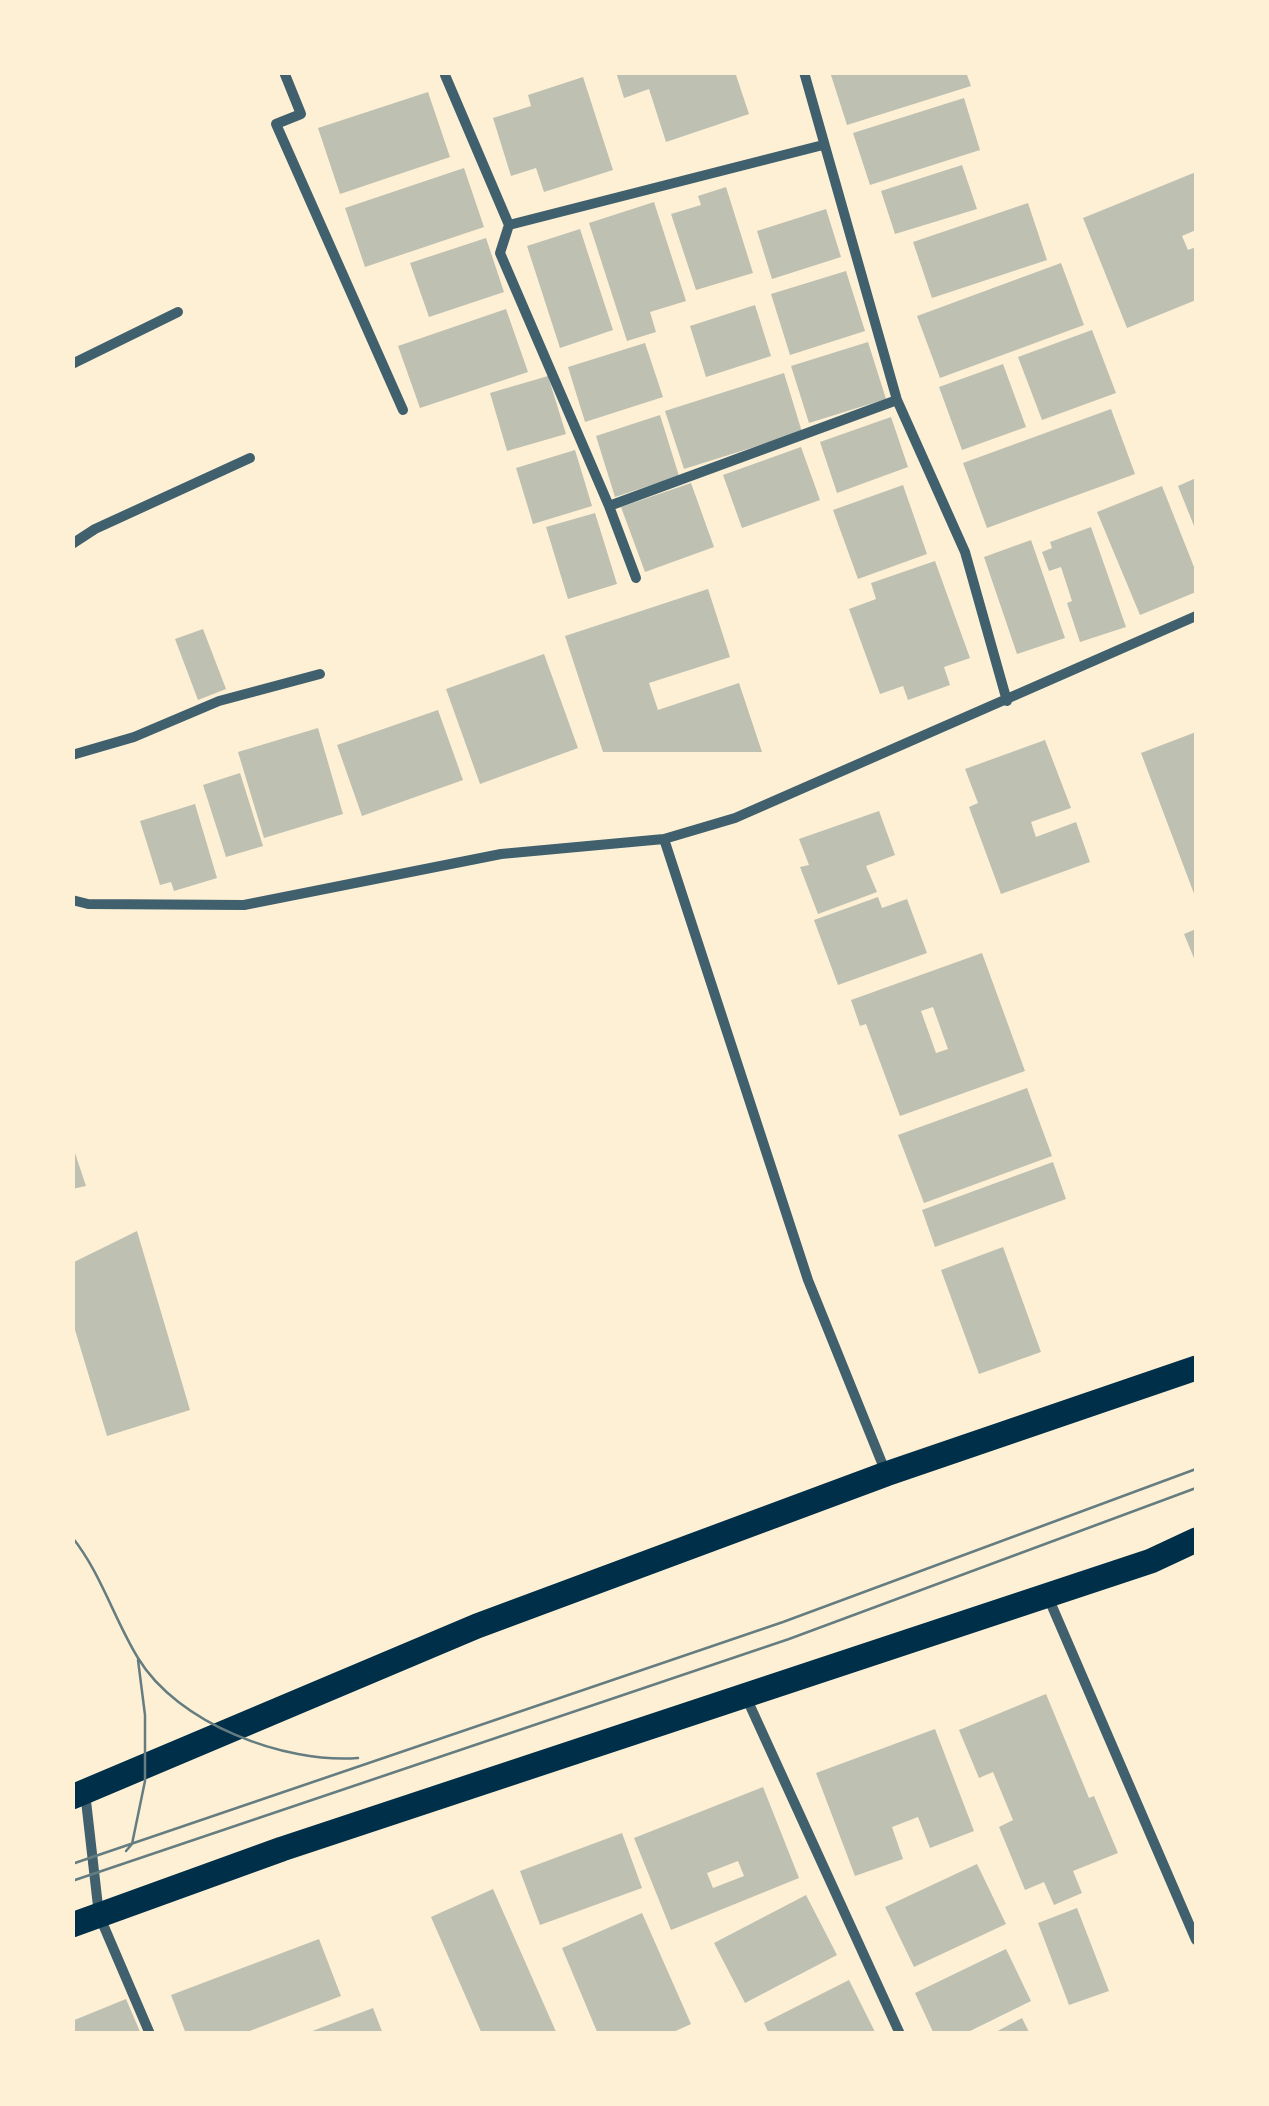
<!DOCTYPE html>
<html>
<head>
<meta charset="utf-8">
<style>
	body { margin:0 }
	#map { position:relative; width:1269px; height:2106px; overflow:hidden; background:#fdf0d5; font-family:Georgia,serif }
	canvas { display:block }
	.frame { position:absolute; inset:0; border:75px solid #fdf0d5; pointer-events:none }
</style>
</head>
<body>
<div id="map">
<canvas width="1269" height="2106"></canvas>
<div class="frame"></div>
</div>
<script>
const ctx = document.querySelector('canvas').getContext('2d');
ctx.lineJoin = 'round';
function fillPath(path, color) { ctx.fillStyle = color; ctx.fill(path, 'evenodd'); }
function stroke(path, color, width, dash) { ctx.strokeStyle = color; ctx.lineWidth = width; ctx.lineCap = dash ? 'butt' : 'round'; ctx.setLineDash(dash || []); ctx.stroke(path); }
fillPath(new Path2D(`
	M616,72H735L749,114L666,142L649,89L624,98Z
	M830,72H966L971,86L847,125Z
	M583,77L613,170L544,192L536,168L511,176L493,118L531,106L528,95Z
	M428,92L450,157L340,194L318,128Z
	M964,98L980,150L870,185L853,133Z
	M962,165L977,209L895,234L881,191Z
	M464,168L484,227L365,267L345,208Z
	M1196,172V230L1182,236L1188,250L1196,247V282L1194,283L1196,300L1127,328L1083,218Z
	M726,187L753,273L696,290L671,214L701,205L698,196Z
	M654,202L686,301L650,312L656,332L627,341L589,223Z
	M1028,203L1047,260L932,298L913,242Z
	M826,209L841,257L772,279L757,231Z
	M580,229L613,330L560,348L527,246Z
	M486,238L504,292L429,317L410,263Z
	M1061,263L1084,325L940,378L917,316Z
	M846,271L865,331L790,355L771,294Z
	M755,305L771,356L706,377L690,326Z
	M506,309L528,372L420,408L398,346Z
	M1092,330L1116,393L1042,420L1018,357Z
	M868,342L886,399L809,423L791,366Z
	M645,343L663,397L585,422L568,367Z
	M1003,364L1026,427L962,450L939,387Z
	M784,373L802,432L684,469L665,411Z
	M548,376L566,434L507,451L490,393Z
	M1111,409L1135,474L987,528L963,463Z
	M660,415L679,476L615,497L596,436Z
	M891,417L908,467L837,493L820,442Z
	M801,447L820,500L742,528L723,475Z
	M575,450L592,506L533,524L516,468Z
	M1196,478V531L1178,486Z
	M691,483L714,547L645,572L621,507Z
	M903,485L927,554L858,579L833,510Z
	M1162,486L1196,572V592L1140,615L1097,512Z
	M595,513L617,584L568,599L546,527Z
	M1091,527L1126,627L1080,642L1067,603L1072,601L1061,567L1049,571L1042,552L1052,548L1050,542Z
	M1031,540L1065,638L1017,654L984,557Z
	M935,561L970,658L944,667L950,685L908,700L903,686L880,694L849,609L876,599L871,583Z
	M708,589L730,657L649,683L658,710L739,683L762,752H603L565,636Z
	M203,629L226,689L198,700L175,639Z
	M544,654L578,748L480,784L446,689Z
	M438,710L463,780L362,816L337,745Z
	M318,728L343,814L264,838L238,752Z
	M1196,732V899L1141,753Z
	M1045,740L1071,808L1031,822L1036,837L1076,822L1090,862L1001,894L969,807L978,803L965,769Z
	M240,773L263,846L226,857L203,785Z
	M195,804L217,878L174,891L171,882L160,885L140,821Z
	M879,811L895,855L866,866L877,892L818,914L800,867L809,865L799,839Z
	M878,897L882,908L907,899L927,953L838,985L814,920Z
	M1196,929V963L1184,934Z
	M982,953L1025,1071L900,1116L866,1024L860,1026L851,1000ZM933,1007L948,1049L936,1053L921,1011Z
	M1027,1088L1052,1156L924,1203L898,1135Z
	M72,1144L86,1186L72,1189Z
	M1053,1162L1066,1199L935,1247L922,1210Z
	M137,1231L190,1410L107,1436L72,1320V1263Z
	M1003,1247L1041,1352L979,1374L941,1270Z
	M1046,1694L1089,1798L1094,1796L1118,1853L1073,1871L1082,1893L1054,1905L1044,1882L1025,1890L999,1827L1013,1820L993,1772L979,1778L959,1730Z
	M935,1729L974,1831L930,1848L918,1817L892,1827L903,1859L855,1876L816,1773Z
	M763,1787L799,1878L671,1930L634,1838ZM738,1861L744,1876L713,1888L707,1873Z
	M622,1833L642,1888L540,1925L520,1871Z
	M977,1864L1006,1924L914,1967L885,1907Z
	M493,1889L557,2034H482L431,1917Z
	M806,1895L837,1955L745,2003L714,1943Z
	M1077,1908L1109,1991L1069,2005L1038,1923Z
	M642,1913L691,2024L669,2034H598L562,1948Z
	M319,1939L341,1996L242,2034H186L171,1995Z
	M1006,1949L1031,2001L964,2034H934L915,1993Z
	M849,1980L876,2034H769L764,2023Z
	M126,1999L141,2034H72V2021Z
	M373,2008L383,2034H307V2033Z
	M1022,2018L1030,2034H992Z`), '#bec0b2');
stroke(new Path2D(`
	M284,72L301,114L276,124L403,410
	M804,72L897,400L965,552L1007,701
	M445,75L509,225L823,145
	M509,225L500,253L609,506L636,578
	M72,364L178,312
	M609,506L897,400
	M72,544L95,529L250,458
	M72,755L134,737L219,701L320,674
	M664,839L808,1280L886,1473
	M72,900L88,904L244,905L501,854L664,839L735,818L1196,616
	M1048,1597L1196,1940
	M746,1697L900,2034
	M85,1792L99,1915L150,2034`), '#3f606c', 10);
stroke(new Path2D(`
	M72,1797L477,1626L886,1474L1196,1368
	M72,1925L282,1849L1151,1561L1196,1540`), '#003049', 25);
stroke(new Path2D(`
	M72,1537C101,1573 114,1619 138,1658C177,1723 284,1764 358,1758
	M126,1851L132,1844L145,1781V1715L138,1660
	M72,1864L783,1622L1196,1469
	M72,1881L789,1639L1196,1488`), '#657d81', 2.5);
</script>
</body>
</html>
